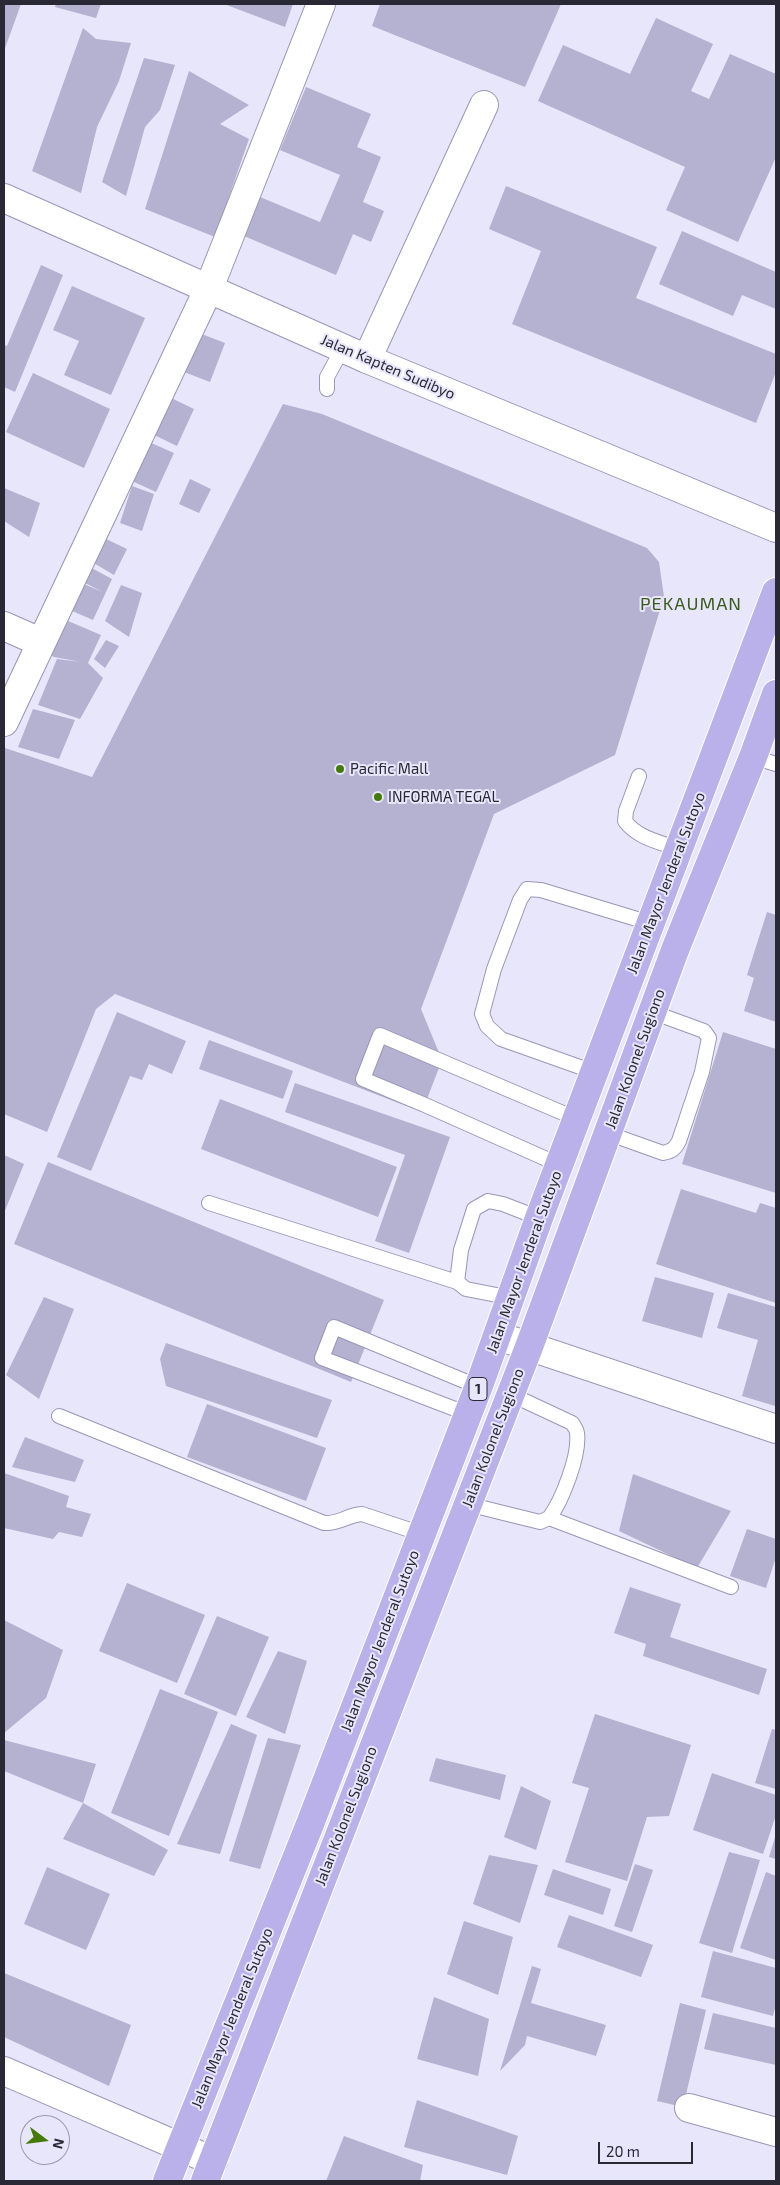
<!DOCTYPE html>
<html>
<head>
<meta charset="utf-8">
<style>
	body { margin:0 }
	#map { position:relative; width:780px; height:2185px; overflow:hidden; background:#e8e6fa; font-family:"Exo 2",sans-serif }
	canvas { display:block }
	.frame { position:absolute; inset:0; border:5px solid #292834; pointer-events:none }
	.north { position:absolute; left:20px; top:2115px; width:50px; height:50px; box-sizing:border-box; background:#e8e6fa; border:1px solid #9c9aab; border-radius:50%; rotate:105deg; font-size:14px; font-weight:700; line-height:20px; text-align:center; color:#292834 }
	.north::after { content:''; display:block; margin:auto; width:18px; height:22px; background:#467a07; clip-path:polygon(50% 0,100% 100%,50% 72%,0 100%) }
	.scale { position:absolute; left:598px; top:2142px; width:95px; height:22px; box-sizing:border-box; border:2px solid #292834; border-top:0; padding-left:6px; font-size:15px; line-height:18px; white-space:nowrap; color:#292834; -webkit-text-stroke:4px #e8e6fa; paint-order:stroke }
</style>
</head>
<body>
<div id="map">
<canvas width="780" height="2185"></canvas>
<div class="frame"></div>
<div class="north">N</div>
<div class="scale">20 m</div>
</div>
<script>
const ctx = document.querySelector('canvas').getContext('2d');
ctx.lineJoin = 'round';
function fillPath(path, color) { ctx.fillStyle = color; ctx.fill(path, 'evenodd'); }
function stroke(path, color, width, dash) { ctx.strokeStyle = color; ctx.lineWidth = width; ctx.lineCap = dash ? 'butt' : 'round'; ctx.setLineDash(dash || []); ctx.stroke(path); }
function label(font, color, halo, rows, align = 'center') {
  ctx.font = font + ' "Exo 2",sans-serif'; ctx.lineWidth = 4; ctx.setLineDash([]); ctx.textBaseline = 'middle'; ctx.strokeStyle = halo; ctx.fillStyle = color; for (const [text, x, y, turn = 0] of rows) {
    ctx.save(); ctx.translate(x, y); ctx.rotate((+turn || 0) * Math.PI / 180); ctx.textAlign = isNaN(turn) ? turn : align; if (halo) ctx.strokeText(text, 0, 0); ctx.fillText(text, 0, 0); ctx.restore();
  }
}
fillPath(new Path2D(`
	M4,4H21L4,51Z
	M56,4H101L96,18L55,7Z
	M224,4H293L285,27Z
	M380,4H561L525,87L372,26Z
	M656,18L713,44L691,91L709,99L730,54L776,74V157L738,242L666,210L685,167L538,101L563,45L630,74Z
	M83,28L96,39L131,43L119,81L97,127L81,193L32,171Z
	M144,58L175,65L160,110L145,127L126,196L102,182Z
	M189,71L249,105L220,124L249,139L215,237L145,209Z
	M306,87L371,114L357,147L381,157L363,202L384,211L371,242L353,234L336,275L244,236L260,197L320,222L340,175L280,150Z
	M506,186L657,247L636,298L776,354V372L756,423L512,324L541,251L489,229Z
	M682,231L776,272V309L742,295L733,316L659,284Z
	M41,265L63,275L15,392L4,387V345L7,346Z
	M72,286L145,318L111,395L64,375L79,341L53,330Z
	M199,333L225,343L210,382L184,372Z
	M33,373L110,409L84,468L6,432Z
	M167,396L194,409L177,446L150,433Z
	M283,404L322,414L647,548L659,562L664,597L615,755L494,814L421,1009L442,1060L422,1112L115,994L96,1009L47,1132L4,1114V751L5,748L92,777Z
	M149,442L174,453L156,492L132,481Z
	M190,479L211,489L199,513L179,504Z
	M132,486L154,494L142,531L120,523Z
	M4,488L40,503L29,537L4,521Z
	M104,538L127,549L114,575L92,562Z
	M88,566L112,579L93,620L70,610L81,583L103,592L79,580Z
	M121,585L142,593L129,637L105,621Z
	M61,618L101,635L88,663L103,678L80,719L38,705L57,659L81,662L54,657L44,651Z
	M106,640L119,646L105,668L94,659Z
	M33,709L75,720L59,759L18,747Z
	M767,912L776,915V1022L744,1011L754,978L747,975Z
	M117,1012L186,1041L172,1074L149,1064L142,1080L130,1076L91,1171L57,1157Z
	M723,1032L776,1049V1193L682,1164Z
	M209,1040L293,1071L283,1099L199,1069Z
	M295,1083L450,1137L409,1253L375,1241L405,1155L285,1112Z
	M220,1099L397,1167L378,1217L201,1149Z
	M4,1155L24,1164L4,1213Z
	M48,1162L384,1300L351,1382L14,1244Z
	M681,1189L756,1213L760,1203L776,1208V1303L656,1264Z
	M655,1277L714,1293L702,1338L642,1321Z
	M728,1293L776,1307L775,1406L742,1396L758,1340L717,1328Z
	M44,1297L74,1309L39,1399L6,1375Z
	M166,1343L332,1400L317,1438L166,1386L160,1359Z
	M207,1404L326,1448L306,1501L187,1457Z
	M25,1437L84,1460L75,1482L12,1467Z
	M4,1473L69,1496L66,1507L91,1514L82,1537L59,1532L53,1539L4,1528Z
	M633,1474L731,1511L697,1568L619,1531Z
	M747,1529L776,1539V1557L766,1588L730,1576Z
	M127,1583L205,1615L177,1683L99,1651Z
	M630,1587L681,1604L670,1637L767,1669L759,1695L643,1656L646,1644L614,1633Z
	M217,1616L269,1637L236,1716L184,1694Z
	M4,1620L63,1650L46,1698L4,1733Z
	M278,1651L307,1661L285,1734L246,1717Z
	M160,1689L218,1712L169,1836L111,1813Z
	M595,1714L691,1745L669,1816L647,1817L627,1881L565,1862L589,1788L572,1783Z
	M231,1724L257,1735L220,1854L177,1844Z
	M772,1729L776,1730V1789L755,1783Z
	M268,1738L301,1745L260,1869L229,1861Z
	M4,1740L96,1764L83,1803L4,1771Z
	M436,1758L506,1775L500,1800L429,1781Z
	M712,1773L776,1795V1815L763,1854L693,1830Z
	M521,1786L551,1801L536,1850L504,1837Z
	M83,1803L168,1850L154,1876L63,1839Z
	M776,1834V1859L769,1857Z
	M729,1852L760,1860L732,1953L699,1943Z
	M489,1855L538,1865L520,1923L473,1904Z
	M635,1864L653,1870L632,1932L614,1926Z
	M47,1867L110,1894L86,1950L24,1924Z
	M553,1869L611,1889L603,1915L544,1895Z
	M766,1872L776,1876V1960L740,1948Z
	M569,1915L653,1945L641,1977L557,1947Z
	M464,1921L513,1937L498,1995L447,1974Z
	M713,1951L776,1968V2004L773,2016L701,1997Z
	M532,1966L541,1969L531,2003L606,2025L596,2056L527,2036L525,2045L500,2071Z
	M4,1973L131,2025L109,2086L4,2037Z
	M434,1997L489,2019L478,2076L417,2059Z
	M680,2003L706,2010L683,2107L657,2101Z
	M713,2013L776,2028V2065L704,2049Z
	M417,2100L518,2136L507,2175L404,2147Z
	M344,2136L423,2165L420,2181H326Z`), '#b4b1d1');
const service = new Path2D(`
	M327,389V377L343,348
	M753,757L776,764
	M639,776L626,811L625,821C637,838 660,842 678,849
	M594,1072L501,1039L487,1026L482,1014L494,969L520,900L527,889L541,890L650,923
	M607,1133L663,1153C672,1151 675,1149 679,1141L702,1072L709,1038L704,1031L652,1012
	M560,1165L425,1105L363,1079L380,1035L577,1119
	M209,1203L457,1282
	M512,1298L466,1289L457,1282L461,1250L474,1209L488,1201L503,1204L539,1218
	M468,1414L322,1358L334,1327L479,1387
	M59,1416L324,1523C340,1524 347,1515 362,1514L422,1534
	M467,1504L540,1522L549,1518C562,1501 580,1455 577,1433C577,1430 574,1426 572,1423L510,1394
	M549,1518L731,1587`);
const minor = new Path2D(`
	M367,359L484,105
	M4,626L40,642
	M4,722L209,288L321,4
	M498,1336L776,1429
	M4,2071L213,2161
	M689,2108L776,2132`);
const secondary = new Path2D(`
	M4,198L367,359L776,528`);
const trunk = new Path2D(`
	M167,2181L310,1824L480,1383L539,1218L776,592
	M205,2181L529,1347L675,950L753,757L776,694`);
stroke(service, '#9a96b5', 16);
stroke(minor, '#9a96b5', 30);
stroke(secondary, '#9a96b5', 30);
stroke(trunk, '#fff', 30);
stroke(service, '#fff', 14);
stroke(minor, '#fff', 28);
stroke(secondary, '#fff', 28);
stroke(trunk, '#bab0ea', 28);
for (const [x, y, r, color] of [
	[340,769,5,"#467a07"],
	[378,797,5,"#467a07"]
]) { const dot = new Path2D(); dot.arc(x, y, r, 0, 2 * Math.PI); ctx.fillStyle = color; ctx.fill(dot); stroke(dot, '#e8e6fa', 2); }
for (const [x, y, w] of [
	[478,1389,18]
]) { const box = new Path2D(); box.roundRect(x - w / 2, y - 11.5, w, 23, 4); ctx.fillStyle = '#e8e6fa'; ctx.fill(box); stroke(box, '#292834', 1); }
label('bold 14px', '#292834', null, [
	["1",478,1389]
]);
label('15px', '#292834', '#e8e6fa', [
	["Jalan Kapten Sudibyo",388,367,23],
	["Jalan Mayor Jenderal Sutoyo",666,883,-69],
	["Jalan Kolonel Sugiono",635,1059,-70],
	["Jalan Mayor Jenderal Sutoyo",524,1262,-70],
	["Jalan Kolonel Sugiono",493,1438,-69],
	["Jalan Mayor Jenderal Sutoyo",380,1641,-69],
	["Jalan Kolonel Sugiono",346,1816,-69],
	["Jalan Mayor Jenderal Sutoyo",232,2018,-68]
]);
label('15px', '#292834', '#e8e6fa', [
	["Pacific Mall",350,769],
	["INFORMA TEGAL",388,797]
], 'left');
ctx.letterSpacing = '1px';
label('18px', '#3a5b1b', '#e8e6fa', [
	["PEKAUMAN",691,604]
]);
ctx.letterSpacing = '0px';
</script>
</body>
</html>
